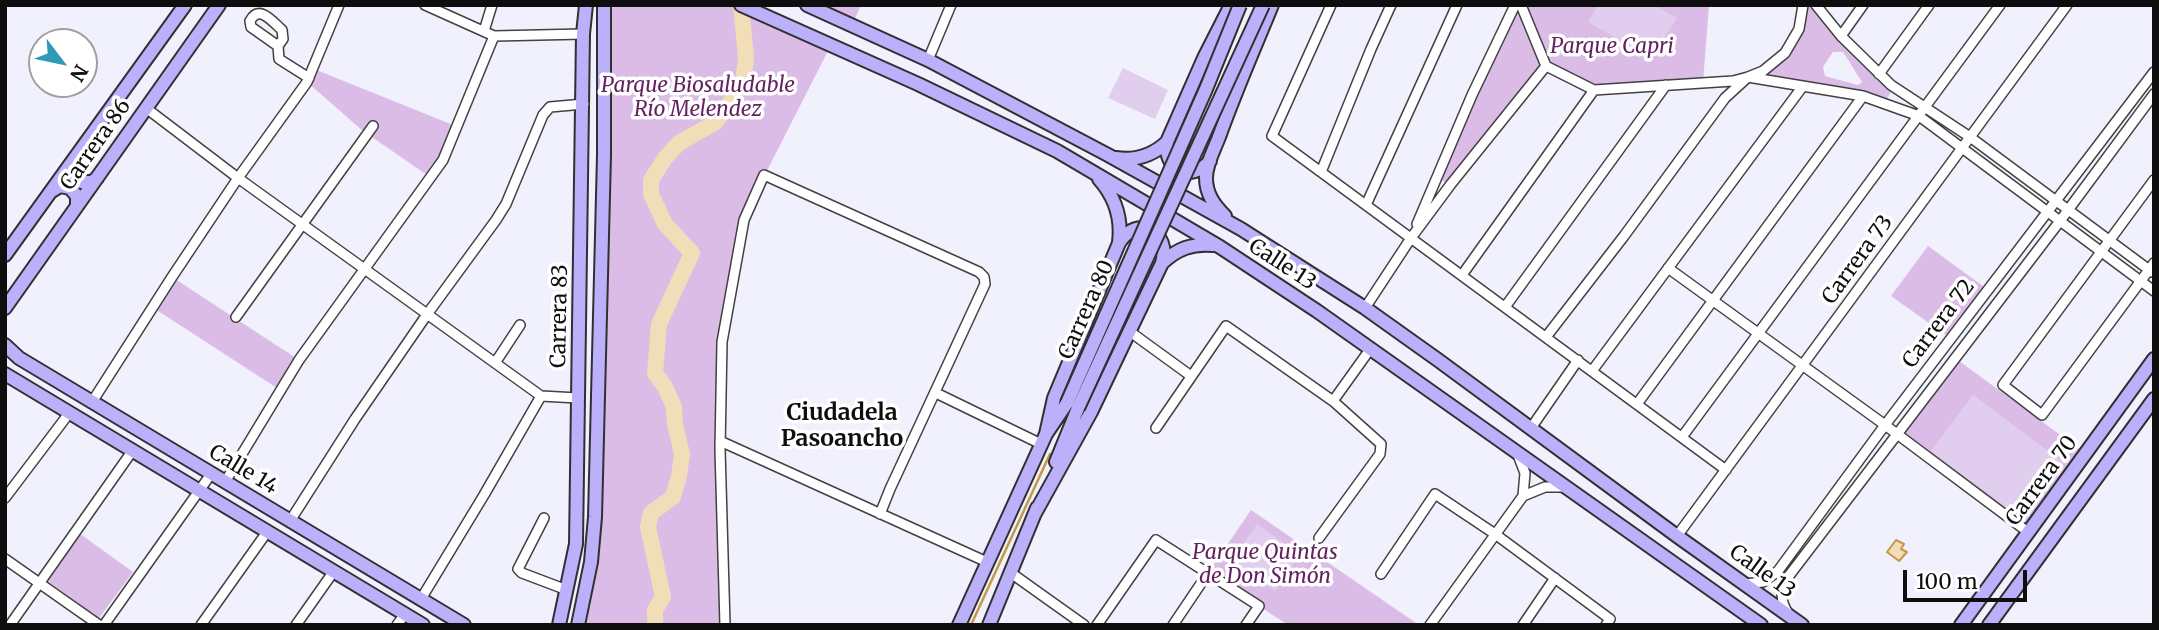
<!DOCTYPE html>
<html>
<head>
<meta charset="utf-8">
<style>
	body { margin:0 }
	#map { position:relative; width:2159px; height:630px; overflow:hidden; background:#f1f1fe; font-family:Merriweather,serif }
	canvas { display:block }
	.frame { position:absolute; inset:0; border:7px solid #0e0e0e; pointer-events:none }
	.north { position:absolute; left:28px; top:28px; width:70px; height:70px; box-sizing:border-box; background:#fff; border:2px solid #9f9f9f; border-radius:50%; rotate:122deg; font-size:19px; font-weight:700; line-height:28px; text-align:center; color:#0e0e0e }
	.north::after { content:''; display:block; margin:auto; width:24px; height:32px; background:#3099b5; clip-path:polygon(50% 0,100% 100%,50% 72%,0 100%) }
	.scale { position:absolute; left:1903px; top:570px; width:124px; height:32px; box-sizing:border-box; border:4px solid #0e0e0e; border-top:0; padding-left:9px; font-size:21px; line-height:24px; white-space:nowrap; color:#0e0e0e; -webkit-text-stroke:5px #fff; paint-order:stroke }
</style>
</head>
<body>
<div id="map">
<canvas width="2159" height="630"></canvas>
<div class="frame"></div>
<div class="north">N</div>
<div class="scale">100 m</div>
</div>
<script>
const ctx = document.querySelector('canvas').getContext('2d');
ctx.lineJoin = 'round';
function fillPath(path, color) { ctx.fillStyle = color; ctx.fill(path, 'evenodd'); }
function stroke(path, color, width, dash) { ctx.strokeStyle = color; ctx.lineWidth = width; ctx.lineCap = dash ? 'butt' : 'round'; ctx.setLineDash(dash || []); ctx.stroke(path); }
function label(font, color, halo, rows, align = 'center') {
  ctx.font = font + ' Merriweather,serif'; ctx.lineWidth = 7; ctx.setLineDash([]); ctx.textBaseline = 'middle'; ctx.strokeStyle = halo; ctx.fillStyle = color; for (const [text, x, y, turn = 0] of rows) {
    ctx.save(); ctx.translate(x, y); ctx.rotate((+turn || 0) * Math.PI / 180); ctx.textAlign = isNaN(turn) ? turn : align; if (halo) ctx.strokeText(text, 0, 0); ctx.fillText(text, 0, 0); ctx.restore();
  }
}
fillPath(new Path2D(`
	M604,5H741L831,45L749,206L722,342L725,625H578L588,578Z
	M807,5H861L852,25Z
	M1515,5H1709L1703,82L1594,90L1546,67L1447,184L1439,178Z
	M1803,5H1816L1891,85C1891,93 1890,96 1884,100L1748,77L1763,71L1793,42ZM1833,52H1843L1862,82L1858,85L1825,76L1823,67Z
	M314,69L458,127L430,177L363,131L307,82Z
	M1928,246L1987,289L1950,338L1891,296Z
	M172,277L299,360L280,390L152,307Z
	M1955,358L2085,453L2028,532L1896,434Z
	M1251,510L1419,625H1288L1208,573Z
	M79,533L133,572L99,618L45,579Z`), '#dbbce6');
fillPath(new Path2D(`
	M1598,5H1654L1677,18L1652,58L1588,22Z
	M1123,68L1168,90L1155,119L1108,98Z
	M1973,395L2061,461L2019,517L1931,451Z
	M1257,524L1300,554L1275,591L1231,561Z`), '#e1cdee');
const water = new Path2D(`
	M1896,540L1904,544L1901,549L1907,552L1899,561L1887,552Z`);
fillPath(water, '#f2ddb9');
stroke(water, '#c49845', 2);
stroke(new Path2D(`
	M971,625L1050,454`), '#c49845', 2.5);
stroke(new Path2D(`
	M655,625V610L663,597L648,527L651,513L673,497L679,476L682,454L675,424L674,407L665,387L655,373L659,324L692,253L665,224L651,194V180L665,158L679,143L716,122L743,83L746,58L741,5`), '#f2ddb9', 16);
const street = new Path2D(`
	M425,5L494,36L583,34
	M1331,5L1272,136L1726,470
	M1521,5L1546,66L1594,90L1733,81L1748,77L1863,96L1919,116L2154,291
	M1816,5L1841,36L1891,85L1970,137L2152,272
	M484,31L492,5
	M1841,36L1863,5
	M278,46L251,27L250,21C259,4 272,21 282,30L283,39L278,46L279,59L309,78
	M928,60L951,5
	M1879,74L1929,5
	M146,108L238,178L541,396L578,398
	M1321,172L1371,49L1391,5
	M2154,180L2003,385L2042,415L2154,263
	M1366,205L1457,5
	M1417,224L1472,95L1515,5
	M1668,268L1885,425L2028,532
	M1462,275L1594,90
	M1505,307L1666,85
	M1365,308L1411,238L1451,184L1546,66
	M236,317L373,126
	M1129,331L1191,376
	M1546,337L1624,236L1725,98L1748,77L1763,71L1785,53L1799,29L1803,5
	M495,363L520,325
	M1592,371L1803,86
	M936,393L1041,444
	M1333,401L1371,348
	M92,402L172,277L238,178L307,82L339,5
	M1637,404L1863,96
	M1156,428L1226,326L1333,401L1381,444L1380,454L1319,538
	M1531,428L1578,360
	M1682,437L2000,5
	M720,441L987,562
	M225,482L299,360L443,160L494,36
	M1523,496L1545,487H1565
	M5,498L70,412
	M544,518L518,569L522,573L567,590
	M290,521L355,419L428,313L496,220L506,204L543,115L550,107L584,104
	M1677,536L2067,5
	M5,559L99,625
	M1011,573L1084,625
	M1381,574L1435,494L1495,534L1610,619L1606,625
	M1745,584L1763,582L1778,571L1885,425L2154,72
	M421,599L484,495L541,396
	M1788,613C1780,601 1780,590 1788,577L2060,221L2154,94
	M10,625L133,450
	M104,625L211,474
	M201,625L267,532
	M296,625L334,571
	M397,625L405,614
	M725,625L720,449L722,342L744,220L764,175L979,272L984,277L985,284L890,489L880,514
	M1097,625L1156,540L1259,606L1246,625
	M1173,625L1208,573
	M1430,625L1523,496L1525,473L1518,455
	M1523,625L1555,578`);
const secondary = new Path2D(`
	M741,5L918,84L1057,151L1220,247L1317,311L1761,625
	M807,5L928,60L1108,155L1241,229L1365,308L1438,360L1677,536L1802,625
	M1116,158C1136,161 1152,156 1167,142
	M73,161L71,173L80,182H92L97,178
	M1210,161C1191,182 1164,171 1167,142L1204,58L1231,5
	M1099,179C1115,197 1122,218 1119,242
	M52,191L60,186L70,188L77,196V206
	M1225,216C1214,205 1206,194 1206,178C1206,164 1214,150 1219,137C1235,92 1254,49 1272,5
	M5,255L185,5
	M1162,263C1177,249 1192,243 1213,245
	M5,308L219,5
	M5,345L19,358L464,625
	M5,374L423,625
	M1056,462L1078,408
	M1034,515L1091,412L1162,263C1171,231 1137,214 1119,243L1054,398L1046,434
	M559,625L576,544L583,34L586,5
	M578,625L591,562L595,517L604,155V5
	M959,625L1046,434L1067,403
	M989,625L1037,508
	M1961,625L2154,359
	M1989,625L2154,399`);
stroke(street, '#414141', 12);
stroke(secondary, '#303030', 16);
stroke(street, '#fff', 9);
stroke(secondary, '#bbb0f9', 12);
const secondaryBridge = new Path2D(`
	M1067,403L1206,89L1240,5
	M1078,408L1263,5`);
stroke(secondaryBridge, '#303030', 16, []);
stroke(secondaryBridge, '#bbb0f9', 12);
label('italic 21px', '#62235f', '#fff', [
	["Parque Capri",1612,47],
	["Parque Biosaludable",698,86],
	["Río Melendez",698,110],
	["Parque Quintas",1265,553],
	["de Don Simón",1265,577]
]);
label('21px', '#0e0e0e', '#fff', [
	["Carrera 86",96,145,-55],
	["Carrera 73",1858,260,-54],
	["Calle 13",1282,265,33],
	["Carrera 80",1087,310,-66],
	["Carrera 83",560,316,-89],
	["Carrera 72",1939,324,-53],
	["Calle 14",243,470,31],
	["Carrera 70",2042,481,-54],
	["Calle 13",1762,572,36]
]);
label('bold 23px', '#0e0e0e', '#fff', [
	["Ciudadela",842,413],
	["Pasoancho",842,439]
]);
</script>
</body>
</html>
